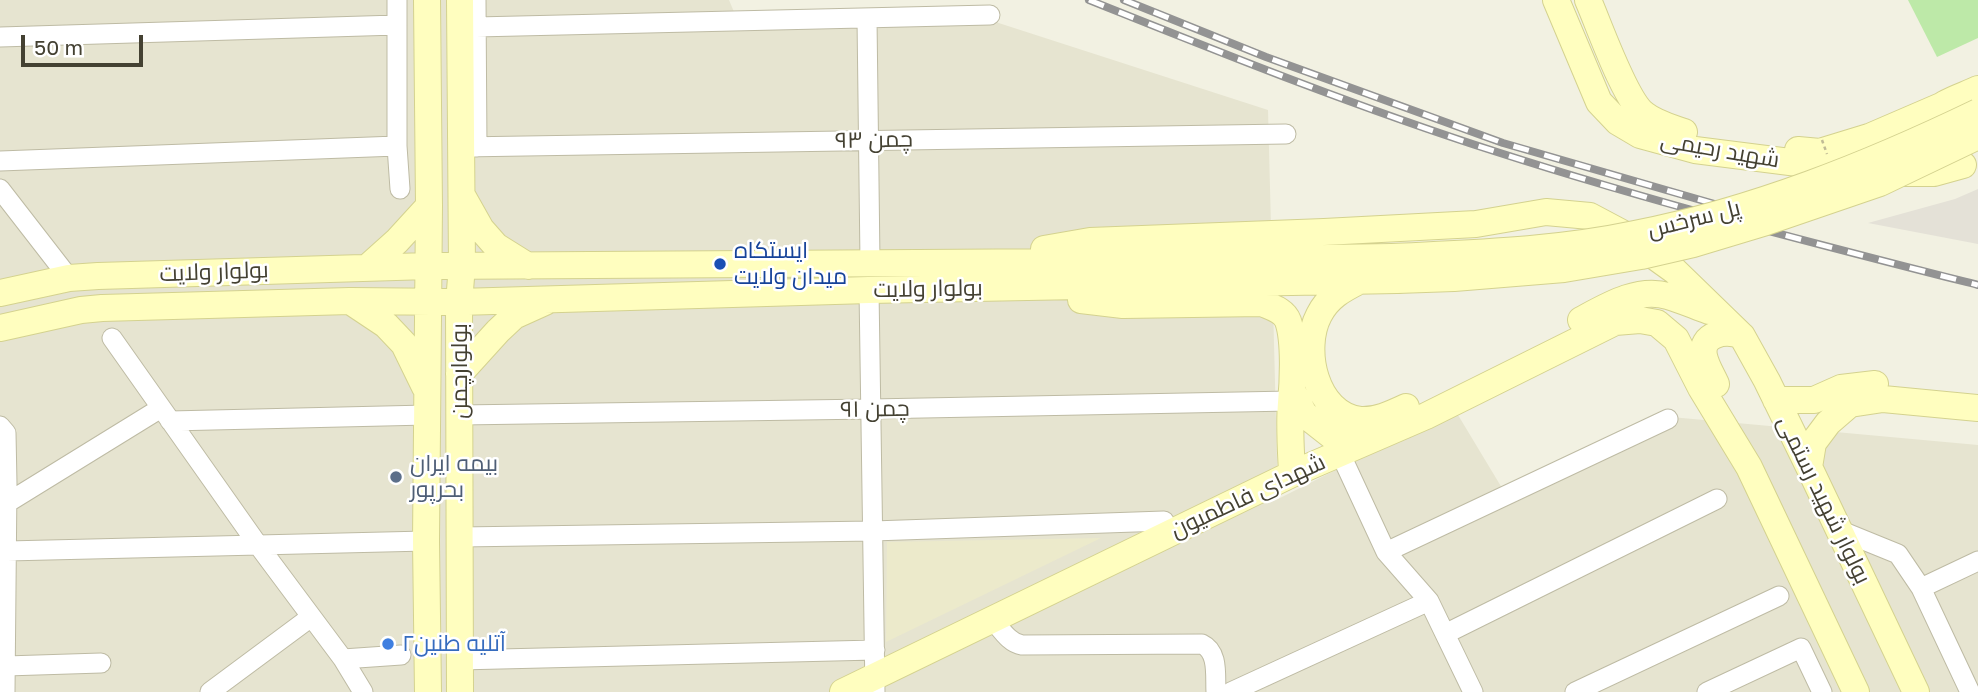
<!DOCTYPE html>
<html>
<head>
<meta charset="utf-8">
<style>
	body { margin:0 }
	#map { position:relative; width:1978px; height:692px; overflow:hidden; background:#f2f1e2; font-family:"Golos Text",sans-serif }
	canvas { display:block }
	.scale { position:absolute; left:21px; top:35px; width:122px; height:32px; box-sizing:border-box; border:4px solid #444132; border-top:0; padding-left:9px; font-size:21px; line-height:24px; white-space:nowrap; color:#444132; -webkit-text-stroke:5px #fff; paint-order:stroke }
</style>
</head>
<body>
<div id="map">
<canvas width="1978" height="692"></canvas>
<div class="scale">50 m</div>
</div>
<script>
const ctx = document.querySelector('canvas').getContext('2d');
ctx.lineJoin = 'round';
function fillPath(path, color) { ctx.fillStyle = color; ctx.fill(path, 'evenodd'); }
function stroke(path, color, width, dash) { ctx.strokeStyle = color; ctx.lineWidth = width; ctx.lineCap = dash ? 'butt' : 'round'; ctx.setLineDash(dash || []); ctx.stroke(path); }
function label(font, color, halo, rows, align = 'center') {
  ctx.font = font + ' "Golos Text",Cairo,sans-serif'; ctx.lineWidth = 5; ctx.setLineDash([]); ctx.textBaseline = 'middle'; ctx.strokeStyle = halo; ctx.fillStyle = color; for (const [text, x, y, turn = 0] of rows) {
    ctx.save(); ctx.translate(x, y); ctx.rotate((+turn || 0) * Math.PI / 180); ctx.textAlign = isNaN(turn) ? turn : align; if (halo) ctx.strokeText(text, 0, 0); ctx.fillText(text, 0, 0); ctx.restore();
  }
}
fillPath(new Path2D(`
	M0,0H729L737,19L977,16L1268,110L1278,499L1455,410L1502,488L1660,416L1978,445V692H0Z`), '#e6e4d0');
fillPath(new Path2D(`
	M1978,189V244L1868,223L1955,199Z`), '#e4e1d7');
fillPath(new Path2D(`
	M1101,538L886,642L887,542Z`), '#eceacb');
fillPath(new Path2D(`
	M1908,0H1978V38L1937,57Z`), '#bde9a8');
const street = new Path2D(`
	M397,0V146L400,189
	M476,0L477,147
	M867,18L870,262
	M476,27L990,15
	M0,37L397,25
	M462,147L1286,134
	M0,161L397,146
	M0,189L69,278
	M869,290L875,692
	M112,338L258,545L343,659L363,692
	M460,415L871,409L1291,401
	M170,421L427,415
	M0,426L6,433L7,484L5,692
	M1340,453L1386,552L1429,601L1473,692
	M7,503L161,408
	M1839,530L1898,554L1921,588L1970,692
	M460,537L873,531L1164,521
	M7,551L426,541
	M1386,552L1668,419
	M1921,588L1978,561
	M993,620C1001,629 1009,643 1022,645L1202,644C1219,652 1215,676 1216,692
	M1445,634L1717,499
	M343,659L401,655
	M459,660L875,650
	M6,666L101,663
	M210,692L311,617
	M1231,692L1429,601
	M1575,692L1779,596
	M1707,692L1801,648L1822,692`);
const secondary = new Path2D(`
	M427,0L429,206L426,541L428,692
	M1556,0L1599,102L1618,122L1640,135L1695,150L1853,170
	M1588,0C1599,25 1625,100 1644,114C1655,123 1670,127 1684,132
	M1929,118C1939,102 1962,97 1978,89
	M1798,150L1820,152L1869,137L1941,106
	M1895,173H1934L1963,165
	M463,197L481,229L496,246L528,266
	M1044,249L1090,241L1324,232L1476,224L1546,212L1590,216L1622,233L1675,271L1742,336L1767,381L1809,467L1916,692
	M368,267L397,241L429,206
	M1359,281C1343,289 1328,297 1319,315C1301,349 1315,414 1360,420C1376,421 1391,414 1406,407
	M0,293L69,278L98,276L429,266L1080,262L1392,257
	M1081,300L1123,305L1262,303C1271,307 1284,310 1288,321C1295,341 1293,382 1291,403C1289,426 1291,450 1292,474
	M350,301L386,325L404,344L425,387
	M1581,320C1607,306 1638,287 1668,296C1682,300 1695,306 1709,311
	M0,328L81,310L102,308L350,301L459,302L869,290L1397,280
	M459,374L498,331L514,316L545,302
	M1716,384C1712,375 1706,366 1704,356C1700,334 1725,329 1742,336
	M1293,392L1304,414L1332,436L1346,440L1368,438
	M1776,400H1814L1841,388L1875,384
	M1809,467L1813,443L1828,423L1850,404L1883,399L1978,408
	M460,692L459,302L462,266L460,0
	M843,692L1292,474L1426,416L1615,322L1640,320L1657,323L1676,339L1701,388L1749,467L1856,692`);
stroke(street, '#bebba4', 21);
stroke(secondary, '#d4d28f', 28);
stroke(street, '#fff', 19);
stroke(secondary, '#fffebf', 26);
const rail = new Path2D(`
	M1089,0C1224,54 1359,108 1497,152C1655,203 1817,244 1978,285
	M1124,0L1266,57L1503,143L1718,205`);
stroke(rail, '#939393', 8);
stroke(rail, '#fff', 5, [16]);
const secondaryBridge = new Path2D(`
	M1392,257C1473,253 1555,251 1635,234C1755,210 1868,165 1978,112
	M1397,280L1454,278L1564,269L1641,256L1693,244L1766,222L1880,183L1978,136`);
stroke(secondaryBridge, '#d4d28f', 28, []);
stroke(new Path2D(`
	M1822,140L1827,154`), '#c0bb95', 2.5, [3.5, 3.5]);
stroke(secondaryBridge, '#fffebf', 26);
for (const [x, y, r, color] of [
	[720,264,7,"#1a4fb4"],
	[396,477,7,"#5c6f8a"],
	[388,644,7,"#3f7fe0"]
]) { const dot = new Path2D(); dot.arc(x, y, r, 0, 2 * Math.PI); ctx.fillStyle = color; ctx.fill(dot); stroke(dot, '#fff', 2.5); }
label('23px', '#444132', '#fff', [
	["چمن ۹۳",874,140,-1],
	["شهید رحیمی",1720,150,10],
	["پل سرخس",1694,219,-14],
	["بولوار ولایت",214,272,-2],
	["بولوار ولایت",928,289,-1],
	["بولوارچمن",460,371,-90],
	["چمن ۹۱",875,409,-1],
	["شهدای فاطمیون",1248,496,-25],
	["بولوار شهید رستمی",1824,500,64]
]);
label('23px', '#164399', '#fff', [
	["ایستکاه",734,251],
	["میدان ولایت",734,277]
], 'left');
label('23px', '#4e5e75', '#fff', [
	["بيمه ايران",410,464],
	["بحرپور",410,490]
], 'left');
label('23px', '#366cbe', '#fff', [
	["آتلیه طنین۲",402,644]
], 'left');
</script>
</body>
</html>
